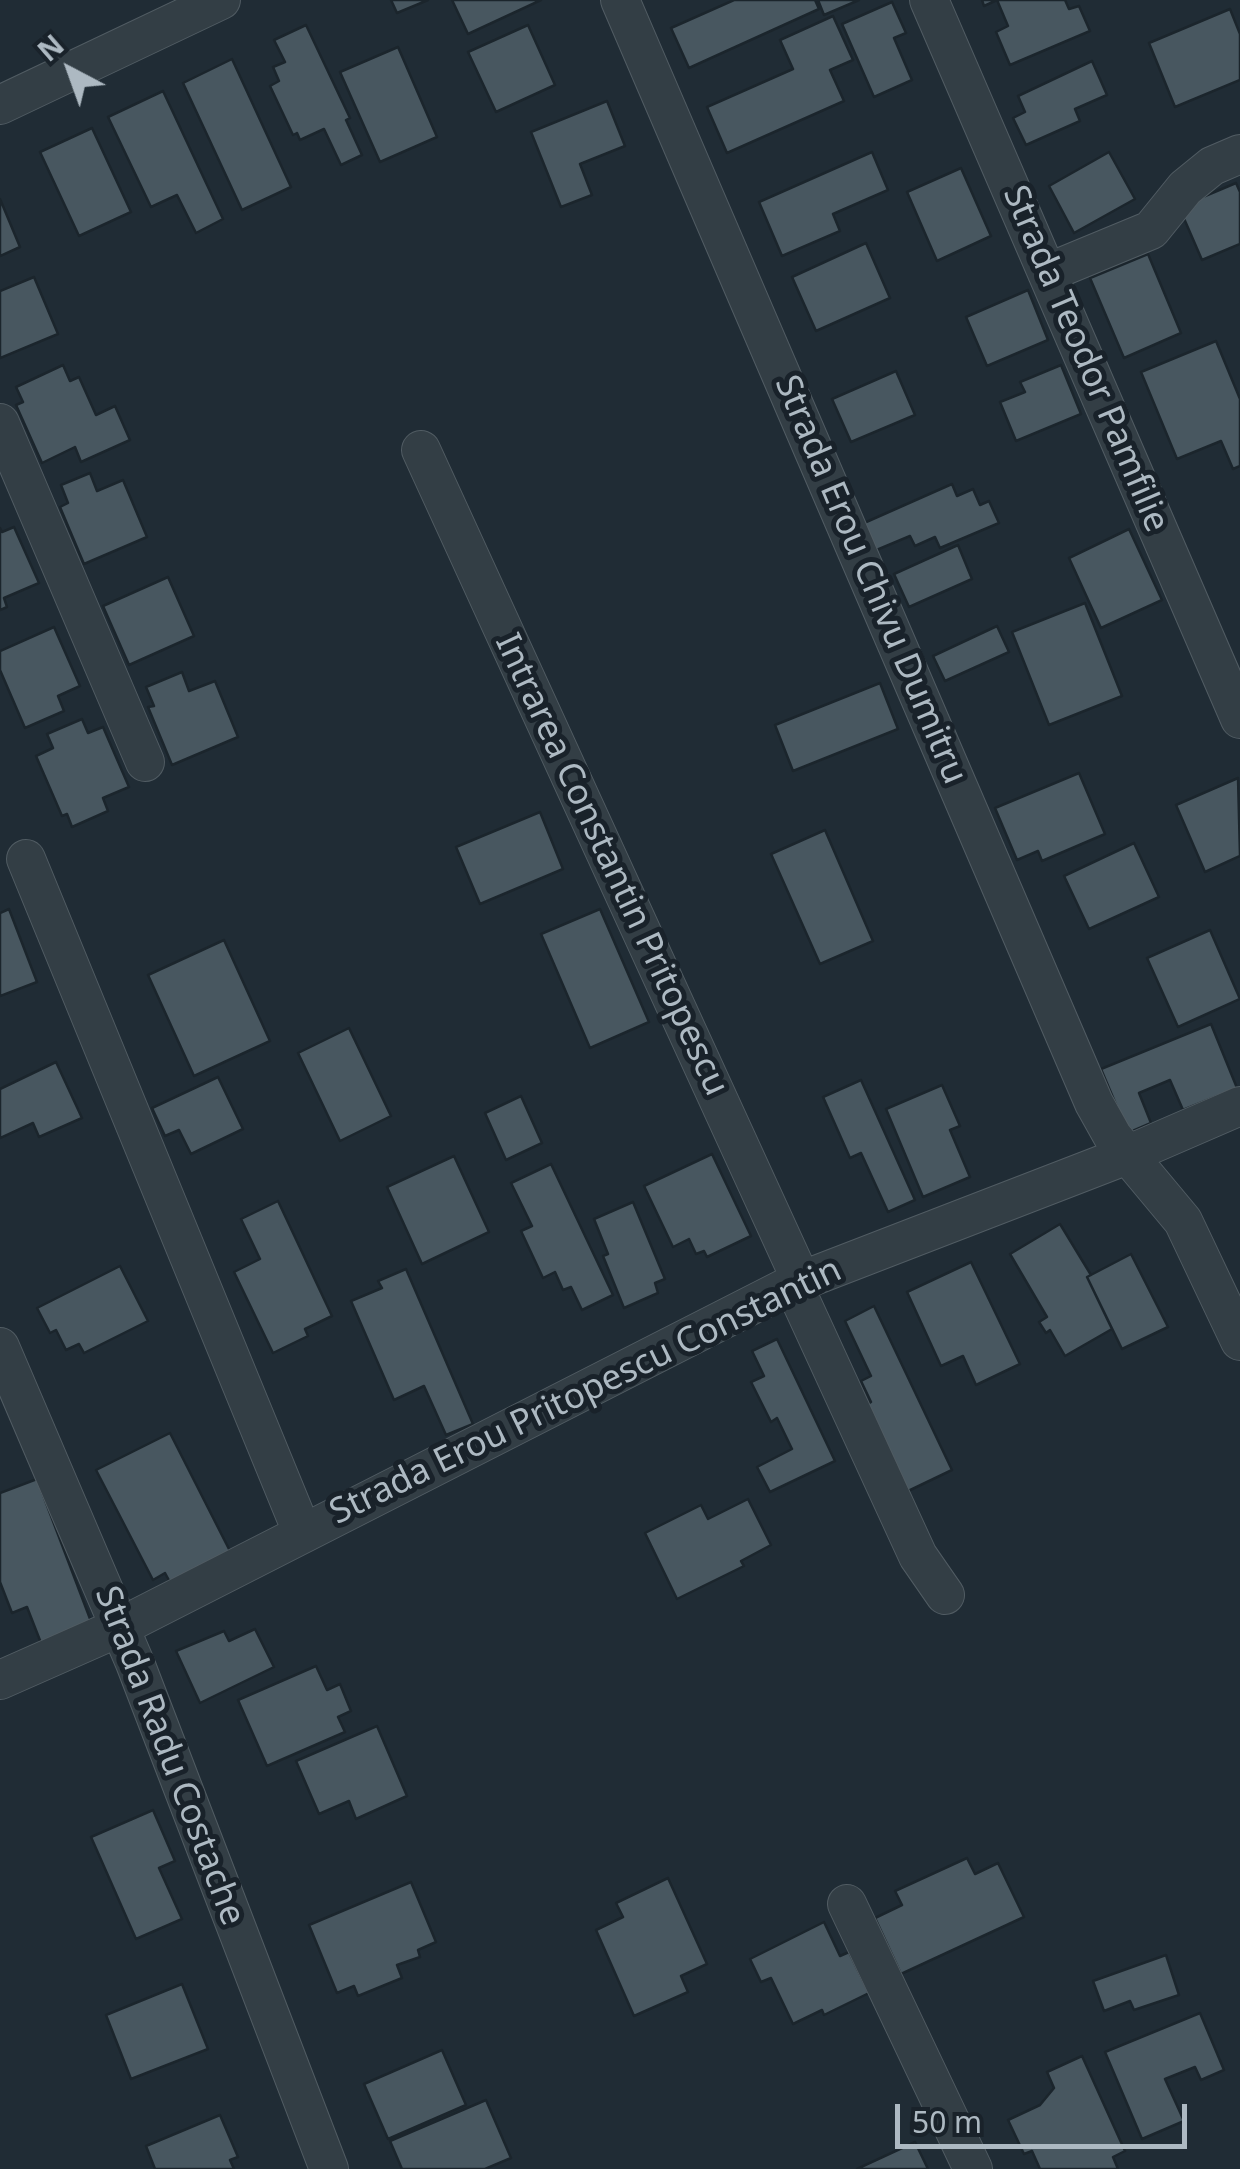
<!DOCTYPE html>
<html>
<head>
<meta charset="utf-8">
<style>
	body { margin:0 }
	#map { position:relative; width:1240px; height:2169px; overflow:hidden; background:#202c35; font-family:"Noto Sans",sans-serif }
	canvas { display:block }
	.north { position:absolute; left:20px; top:20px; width:100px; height:100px; -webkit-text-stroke:8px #19222a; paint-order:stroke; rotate:319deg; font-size:28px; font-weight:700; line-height:40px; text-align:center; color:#adb9c2 }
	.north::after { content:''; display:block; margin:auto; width:35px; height:45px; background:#adb9c2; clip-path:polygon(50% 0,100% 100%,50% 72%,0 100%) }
	.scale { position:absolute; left:895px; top:2104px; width:292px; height:45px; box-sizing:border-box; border:5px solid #adb9c2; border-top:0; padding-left:12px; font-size:30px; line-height:35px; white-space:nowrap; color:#adb9c2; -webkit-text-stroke:8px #19222a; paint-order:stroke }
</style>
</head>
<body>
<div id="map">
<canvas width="1240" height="2169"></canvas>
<div class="north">N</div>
<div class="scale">50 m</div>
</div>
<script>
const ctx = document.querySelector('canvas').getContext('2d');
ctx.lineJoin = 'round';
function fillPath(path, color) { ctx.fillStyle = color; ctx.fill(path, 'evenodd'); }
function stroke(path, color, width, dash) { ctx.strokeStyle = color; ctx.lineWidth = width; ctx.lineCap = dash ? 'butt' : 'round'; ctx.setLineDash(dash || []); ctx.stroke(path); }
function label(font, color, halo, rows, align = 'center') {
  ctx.font = font + ' "Noto Sans",sans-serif'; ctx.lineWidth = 10; ctx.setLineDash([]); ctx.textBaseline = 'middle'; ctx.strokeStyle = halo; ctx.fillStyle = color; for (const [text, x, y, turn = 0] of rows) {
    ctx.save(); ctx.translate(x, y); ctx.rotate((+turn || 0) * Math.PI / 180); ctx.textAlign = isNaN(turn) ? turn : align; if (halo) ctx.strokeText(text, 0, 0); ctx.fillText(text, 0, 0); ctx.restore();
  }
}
const building = new Path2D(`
	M391,0H428L397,13Z
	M452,0H541L468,34Z
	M734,0H815L819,9L689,68L671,28Z
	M818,0H859L824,15Z
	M982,0H1065L1069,9L1079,6L1090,31L1010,65L996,32L1008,26L997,0L984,6Z
	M892,2L906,33L894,38L912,80L874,97L842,24Z
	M1230,9L1240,34V80L1175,107L1149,43Z
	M833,16L853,60L830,70L844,101L727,153L707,107L793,69L780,40Z
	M306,25L350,118L346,120L362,155L341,165L324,129L300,140L297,133L293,135L270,86L279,81L273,67L285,62L274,40Z
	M528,25L555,85L496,112L468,52Z
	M398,47L437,137L380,162L340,72Z
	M232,59L291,187L242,210L183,83Z
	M1092,61L1107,95L1075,109L1080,121L1026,145L1013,118L1025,112L1018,96Z
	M163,91L223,219L196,233L177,195L151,207L108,117Z
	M607,101L625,146L580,164L592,195L561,207L531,132Z
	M92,128L131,212L79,236L40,152Z
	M872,152L888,190L833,214L840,231L782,256L759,202Z
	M1109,152L1135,199L1074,233L1049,186Z
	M961,168L991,236L937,261L907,192Z
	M1236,183L1240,192V244L1202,260L1179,207Z
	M0,199L20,247L0,256Z
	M866,243L890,298L816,331L792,277Z
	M1148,254L1181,333L1124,358L1090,278Z
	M34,277L58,334L0,358V291Z
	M1028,290L1048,340L987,366L966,317Z
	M1216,341L1240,399V466L1233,469L1221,441L1177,459L1141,372Z
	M63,365L70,381L79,377L96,415L115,406L130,440L81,462L75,447L42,463L16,405L23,402L16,387Z
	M1061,365L1081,414L1016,441L1000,402L1025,392L1020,382Z
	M896,371L915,415L851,442L832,399Z
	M90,473L97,491L123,480L147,537L84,564L60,507L68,503L61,485Z
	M952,484L957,496L973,489L980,505L989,501L999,523L940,548L935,537L915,546L910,536L867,554L855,527Z
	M14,527L39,583L4,598L7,607L0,610V528L2,532Z
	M1129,529L1162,600L1101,628L1069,558Z
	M958,545L972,579L909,607L894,574Z
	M168,577L194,636L129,665L103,606Z
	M1085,603L1122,696L1049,725L1012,632Z
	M997,626L1009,652L945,681L933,656Z
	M54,627L80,686L58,696L64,711L25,728L0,670V651Z
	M182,672L189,691L215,681L238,737L172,765L148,707L154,706L146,687Z
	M880,683L898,729L793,771L775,725Z
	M82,719L88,733L103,727L129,787L103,798L108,811L72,827L67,814L62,816L36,756L53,748L47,734Z
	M1079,773L1105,834L1042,861L1038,851L1017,860L995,808Z
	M1238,778L1240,856L1205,872L1176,805Z
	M540,812L563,869L480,904L456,847Z
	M825,830L873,941L820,964L771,854Z
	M1134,843L1159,897L1089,929L1064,876Z
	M9,909L37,982L0,996V913Z
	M600,909L649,1022L590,1048L541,934Z
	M1210,930L1240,999L1178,1027L1147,958Z
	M224,940L270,1041L194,1076L148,975Z
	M1211,1024L1237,1088L1183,1110L1170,1080L1139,1093L1151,1123L1128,1133L1101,1069Z
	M349,1028L391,1116L340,1141L298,1053Z
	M56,1062L82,1118L39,1137L33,1123L0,1138V1089Z
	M218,1077L243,1129L191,1154L179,1130L165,1136L152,1108Z
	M861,1080L915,1200L888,1212L861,1153L850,1158L823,1097Z
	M942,1085L960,1126L950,1130L970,1177L923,1197L886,1109Z
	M521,1096L542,1143L506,1160L485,1113Z
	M712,1154L751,1236L707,1257L704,1251L696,1254L689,1239L673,1247L644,1186Z
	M454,1156L489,1232L422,1264L387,1187Z
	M551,1164L613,1295L582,1310L571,1287L563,1290L555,1272L543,1278L521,1231L532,1226L511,1183Z
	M278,1201L332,1316L305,1329L308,1336L273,1353L234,1272L260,1259L241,1219Z
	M633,1202L665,1279L655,1283L658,1293L624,1308L603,1256L608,1254L594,1219Z
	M1060,1224L1091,1275L1087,1277L1112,1329L1065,1356L1050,1330L1046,1333L1039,1322L1047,1317L1010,1254Z
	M1131,1254L1168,1327L1122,1349L1087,1277Z
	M971,1262L1020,1364L976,1385L963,1356L941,1366L907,1292Z
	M120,1266L148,1321L84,1353L79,1344L66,1350L56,1330L50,1333L37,1308Z
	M406,1269L473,1424L446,1435L424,1386L394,1400L351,1301L382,1288L378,1281Z
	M874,1306L952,1470L904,1493L863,1407L871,1402L861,1381L871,1376L845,1321Z
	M777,1339L835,1461L770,1492L757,1467L792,1449L777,1418L771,1422L751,1382L764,1376L752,1351Z
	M170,1433L232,1555L172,1586L165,1573L153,1580L96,1470Z
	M37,1479L92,1624L41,1643L27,1607L12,1613L0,1582V1493Z
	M748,1499L771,1545L741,1561L744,1566L677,1599L645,1533L701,1505L708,1519Z
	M255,1629L274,1667L200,1703L176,1651L224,1631L229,1641Z
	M316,1666L327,1690L340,1684L351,1711L338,1717L345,1732L267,1766L238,1700Z
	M377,1726L407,1796L356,1819L349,1801L319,1814L296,1761Z
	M153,1810L175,1861L159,1868L182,1919L136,1939L91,1837Z
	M967,1858L975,1874L998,1863L1024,1917L901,1974L875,1918L902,1905L895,1891Z
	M668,1878L707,1964L681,1976L688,1992L634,2016L596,1930L623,1917L616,1903Z
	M411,1882L436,1942L418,1950L420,1957L397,1965L402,1978L358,1996L354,1986L337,1993L309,1925Z
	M824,1922L840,1956L849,1952L869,1993L824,2015L822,2010L793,2024L771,1978L761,1982L750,1959Z
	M1166,1955L1179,1995L1134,2010L1130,2001L1104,2011L1093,1981Z
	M182,1984L208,2049L131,2079L106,2015Z
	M1200,2013L1224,2070L1201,2080L1195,2067L1165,2079L1184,2121L1142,2139L1105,2052Z
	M442,2050L466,2105L388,2139L364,2084Z
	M1082,2056L1125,2151L1113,2157L1118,2169H1040L1032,2151L1024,2154L1008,2120L1040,2105L1054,2088L1047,2072Z
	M486,2100L511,2158L485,2169H402L390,2141Z
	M220,2115L238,2157L230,2160L234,2169H155L146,2146Z
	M915,2142L928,2169H857Z`);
fillPath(building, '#485760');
stroke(building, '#1b252c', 2.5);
const minor = new Path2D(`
	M620,0L1094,1103L1113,1137L1183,1221L1240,1341
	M929,0L1240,719
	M0,105L221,0
	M1047,273L1151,230L1185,188L1212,166L1240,154
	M0,423L145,762
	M421,450L801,1280
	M26,859L302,1532
	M793,1284L918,1556L945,1595
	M0,1347L135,1663L329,2169
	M0,1680L120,1627L793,1284L1127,1155L1240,1106
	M847,1904L973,2169`);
stroke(minor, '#515c63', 40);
stroke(minor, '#333e45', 38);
label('35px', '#adb9c2', '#19222a', [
	["Strada Teodor Pamfilie",1085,359,67],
	["Strada Erou Chivu Dumitru",870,580,67],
	["Intrarea Constantin Pritopescu",611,865,65],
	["Strada Erou Pritopescu Constantin",586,1392,-26],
	["Strada Radu Costache",169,1756,69]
]);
</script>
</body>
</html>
